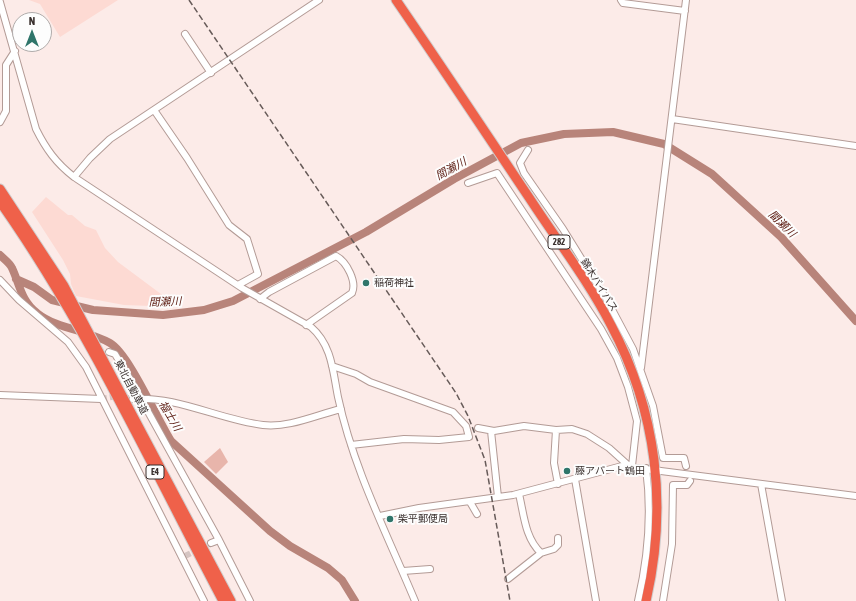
<!DOCTYPE html>
<html>
<head>
<meta charset="utf-8">
<style>
	body { margin:0 }
	#map { position:relative; width:856px; height:601px; overflow:hidden; background:#fcebe8; font-family:"Asap Condensed",sans-serif }
	canvas { display:block }
	.north { position:absolute; left:12px; top:12px; width:40px; height:40px; box-sizing:border-box; background:#fdfdfd; border:1px solid #afabaa; border-radius:50%; rotate:0deg; font-size:11px; font-weight:700; line-height:16px; text-align:center; color:#392f2d }
	.north::after { content:''; display:block; margin:auto; width:14px; height:18px; background:#2f756a; clip-path:polygon(50% 0,100% 100%,50% 72%,0 100%) }
</style>
</head>
<body>
<div id="map">
<canvas width="856" height="601"></canvas>
<div class="north">N</div>
</div>
<script>
const ctx = document.querySelector('canvas').getContext('2d');
ctx.lineJoin = 'round';
function fillPath(path, color) { ctx.fillStyle = color; ctx.fill(path, 'evenodd'); }
function stroke(path, color, width, dash) { ctx.strokeStyle = color; ctx.lineWidth = width; ctx.lineCap = dash ? 'butt' : 'round'; ctx.setLineDash(dash || []); ctx.stroke(path); }
function label(font, color, halo, rows, align = 'center') {
  ctx.font = font + ' "Asap Condensed","Noto Sans JP",sans-serif'; ctx.lineWidth = 4; ctx.setLineDash([]); ctx.textBaseline = 'middle'; ctx.strokeStyle = halo; ctx.fillStyle = color; for (const [text, x, y, turn = 0] of rows) {
    ctx.save(); ctx.translate(x, y); ctx.rotate((+turn || 0) * Math.PI / 180); ctx.textAlign = isNaN(turn) ? turn : align; if (halo) ctx.strokeText(text, 0, 0); ctx.fillText(text, 0, 0); ctx.restore();
  }
}
fillPath(new Path2D(`
	M29,0H118L60,37L40,4Z
	M46,197L68,215H72L85,226L96,230L105,248L118,262L165,297L166,304L151,306L124,305L76,296L71,284L70,274L63,260L32,212Z`), '#fddad3');
fillPath(new Path2D(`
	M220,448L228,462L216,474L204,462Z`), '#e8b5ab');
stroke(new Path2D(`
	M0,255C4,259 10,263 12,268C20,285 21,301 37,313C57,329 87,330 110,343C129,354 157,419 171,441L270,531L290,546L328,568L342,580L355,601
	M16,279L34,287L52,300L93,310L163,315L204,310L233,301L366,232L454,179L521,143L564,134L613,132L664,144L712,174L781,237L856,321`), '#b8847a', 8);
stroke(new Path2D(`
	M101,399L117,396L133,399
	M185,556L211,543`), '#d5c5c3', 6, [6, 3]);
const minor = new Path2D(`
	M621,0L623,3L685,11
	M0,2L36,129C46,149 56,163 74,177L242,288L311,327C332,345 333,372 338,397C353,468 387,534 415,601
	M185,34L211,73
	M154,110L187,158L229,225L247,239L258,274L238,285
	M672,119L856,146
	M0,122L6,111V65L15,51
	M528,150L520,163L524,173L563,229L607,300L633,349L653,406L663,458H684L686,466
	M74,177L90,158L110,139L319,0
	M468,183L497,173L601,329L617,358L628,387L637,421L632,466
	M0,280L19,300L68,342L86,367L204,601
	M260,299L269,292L336,256C347,262 357,282 352,293L306,325
	M109,352L115,354L130,379L219,540L250,601
	M332,366L356,374L370,382L453,412L466,426L469,437L439,440L404,439L351,445
	M641,368L686,0
	M0,395L101,399
	M133,399C178,396 220,420 263,425C289,428 316,415 341,409
	M478,428L494,431L524,426L556,430L572,429L587,434L609,448L629,466
	M556,430L554,463L558,484
	M491,431L498,497
	M575,479L596,601
	M761,484L782,601
	M519,494C524,515 525,538 541,553L554,549L558,545V538
	M470,502L477,514
	M380,516L419,508L513,495L622,466L856,496
	M211,543L219,540
	M403,571L430,569
	M508,579L541,553
	M638,601C648,558 652,513 646,468
	M663,601L672,544L673,485H687L690,481`);
const highway = new Path2D(`
	M396,0C442,67 487,135 532,202C559,243 589,282 611,325C657,412 668,506 646,601
	M0,189L64,286L231,601
	M0,202C87,325 152,467 223,601`);
stroke(minor, '#b39b96', 8);
stroke(highway, '#cfcdcd', 11);
stroke(minor, '#fff', 6);
stroke(highway, '#ef614a', 9);
stroke(new Path2D(`
	M189,0L456,393L468,416L485,460L510,601`), '#675b59', 1.5, [6, 3]);
for (const [x, y, r, color] of [
	[366,283,4,"#2f756a"],
	[567,471,4,"#2f756a"],
	[390,519,4,"#2f756a"]
]) { const dot = new Path2D(); dot.arc(x, y, r, 0, 2 * Math.PI); ctx.fillStyle = color; ctx.fill(dot); stroke(dot, '#fdfdfd', 1.5); }
for (const [x, y, w] of [
	[559,242,22],
	[155,472,18]
]) { const box = new Path2D(); box.roundRect(x - w / 2, y - 7, w, 14, 3); ctx.fillStyle = '#fdfdfd'; ctx.fill(box); stroke(box, '#392f2d', 1); }
label('bold 9px', '#392f2d', null, [
	["282",559,242],
	["E4",155,472]
]);
label('10px', '#392f2d', '#fdfdfd', [
	["稲荷神社",374,283],
	["藤アパート鶴田",575,471],
	["柴平郵便局",398,519]
], 'left');
label('10px', '#392f2d', '#fdfdfd', [
	["錦木バイパス",599,285,58],
	["東北自動車道",131,387,62]
]);
label('italic 11px', '#5c1c12', '#fdfdfd', [
	["間瀬川",451,169,-29],
	["間瀬川",782,224,44],
	["間瀬川",165,302,-2],
	["福士川",170,416,59]
]);
</script>
</body>
</html>
